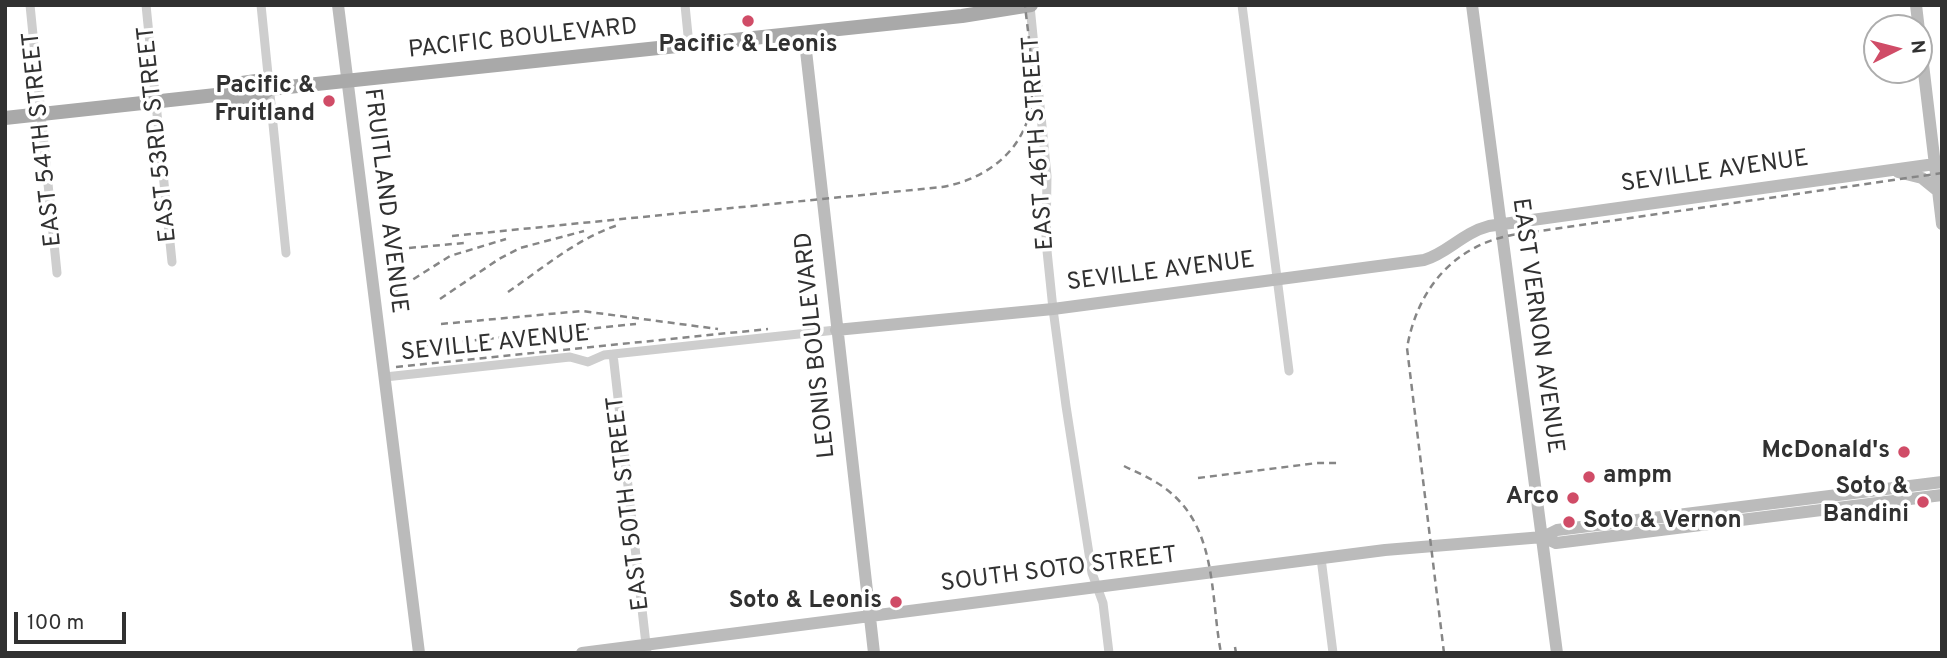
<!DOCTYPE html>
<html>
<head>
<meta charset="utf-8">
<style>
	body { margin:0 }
	#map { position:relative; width:1947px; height:658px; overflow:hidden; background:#fff; font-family:Overpass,sans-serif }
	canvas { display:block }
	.frame { position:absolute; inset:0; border:7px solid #313131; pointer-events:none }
	.north { position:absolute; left:1863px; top:14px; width:70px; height:70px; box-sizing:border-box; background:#fff; border:2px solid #adadad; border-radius:50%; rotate:84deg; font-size:19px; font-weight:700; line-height:28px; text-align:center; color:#313131 }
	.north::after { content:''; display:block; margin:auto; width:24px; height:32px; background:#d04c67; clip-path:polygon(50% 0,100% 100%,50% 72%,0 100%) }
	.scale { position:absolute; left:14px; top:612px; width:112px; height:32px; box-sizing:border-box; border:4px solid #313131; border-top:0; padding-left:9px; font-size:21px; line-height:24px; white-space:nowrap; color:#313131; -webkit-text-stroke:5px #fff; paint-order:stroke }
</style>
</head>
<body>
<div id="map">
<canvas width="1947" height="658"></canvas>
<div class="frame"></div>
<div class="north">N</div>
<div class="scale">100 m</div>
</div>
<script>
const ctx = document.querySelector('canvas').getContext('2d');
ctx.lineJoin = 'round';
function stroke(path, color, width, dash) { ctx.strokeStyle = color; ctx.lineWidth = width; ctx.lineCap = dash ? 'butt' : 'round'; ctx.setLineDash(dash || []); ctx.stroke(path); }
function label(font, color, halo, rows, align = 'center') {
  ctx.font = font + ' Overpass,sans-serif'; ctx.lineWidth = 7; ctx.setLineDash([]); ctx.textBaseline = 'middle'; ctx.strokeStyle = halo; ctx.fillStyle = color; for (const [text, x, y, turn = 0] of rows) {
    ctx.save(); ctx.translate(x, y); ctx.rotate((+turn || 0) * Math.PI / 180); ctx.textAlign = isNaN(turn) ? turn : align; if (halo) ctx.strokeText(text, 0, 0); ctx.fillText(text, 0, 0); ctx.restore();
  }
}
stroke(new Path2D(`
	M30,5L57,273
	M146,5L172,262
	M261,5L286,253
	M685,5L689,45
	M1242,5L1289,371
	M1030,6L1047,176L1046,241L1053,309L1066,406L1092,573L1103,603L1109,653
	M613,354L647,653
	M385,377L570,357L588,362L604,355L836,330
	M1321,558L1333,653`), '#cecece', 9);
stroke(new Path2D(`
	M338,5L419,653
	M1472,5L1557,653
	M1916,5L1942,224
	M804,33L874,653
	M1898,172L1922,178L1938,191
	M836,330L1053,309L1424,260C1448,253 1462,233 1489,226L1935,164
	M1543,537L1556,543L1942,495
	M582,653L1385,550L1543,537L1557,530L1942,482`), '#bbb', 12);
stroke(new Path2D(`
	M225,94L235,84L256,81L269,89
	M5,118L225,94C242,105 254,102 269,89L962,16L1031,5`), '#a9a9a9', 14);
stroke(new Path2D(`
	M452,236L942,187C989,179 1029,147 1032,96C1034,67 1028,35 1025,5
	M409,248L464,243
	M393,292L450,256L506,239
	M508,292C543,268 578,238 618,225
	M440,299L499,259L520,248L584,231
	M441,324L582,311L718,329
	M427,345L636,324
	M396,367L768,329
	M1124,466C1138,473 1153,479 1166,489C1218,528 1210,596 1221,653
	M1198,478L1317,463H1339
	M1235,647L1236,653
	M1444,653L1407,348C1417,290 1453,246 1512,235L1942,173`), '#868686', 2.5, [7, 5]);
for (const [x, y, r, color] of [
	[748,21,7,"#d04c67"],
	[329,101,7,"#d04c67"],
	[1904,452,7,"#d04c67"],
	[1589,477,7,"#d04c67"],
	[1573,498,7,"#d04c67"],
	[1923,502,7,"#d04c67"],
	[1569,522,7,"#d04c67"],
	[896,602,7,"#d04c67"]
]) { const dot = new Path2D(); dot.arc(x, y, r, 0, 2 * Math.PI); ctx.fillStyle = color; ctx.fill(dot); stroke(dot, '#fff', 2.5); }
label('24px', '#313131', '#fff', [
	["PACIFIC BOULEVARD",523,40,-6],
	["EAST 53RD STREET",159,134,-96],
	["EAST 54TH STREET",44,139,-96],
	["EAST 46TH STREET",1040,143,-94],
	["SEVILLE AVENUE",1715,173,-8],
	["FRUITLAND AVENUE",384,201,83],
	["SEVILLE AVENUE",1161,273,-7],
	["EAST VERNON AVENUE",1536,326,82],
	["SEVILLE AVENUE",495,345,-6],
	["LEONIS BOULEVARD",817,345,-96],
	["EAST 50TH STREET",630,503,-97],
	["SOUTH SOTO STREET",1059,571,-7]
]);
label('bold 24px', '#313131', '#fff', [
	["Pacific & Leonis",748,46,"center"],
	["Pacific &",315,87],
	["Fruitland",315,115],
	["McDonald's",1890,452],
	["ampm",1603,477,"left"],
	["Soto &",1909,488],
	["Bandini",1909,516],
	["Arco",1559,498],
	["Soto & Vernon",1583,522,"left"],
	["Soto & Leonis",882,602]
], 'right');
</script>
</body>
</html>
